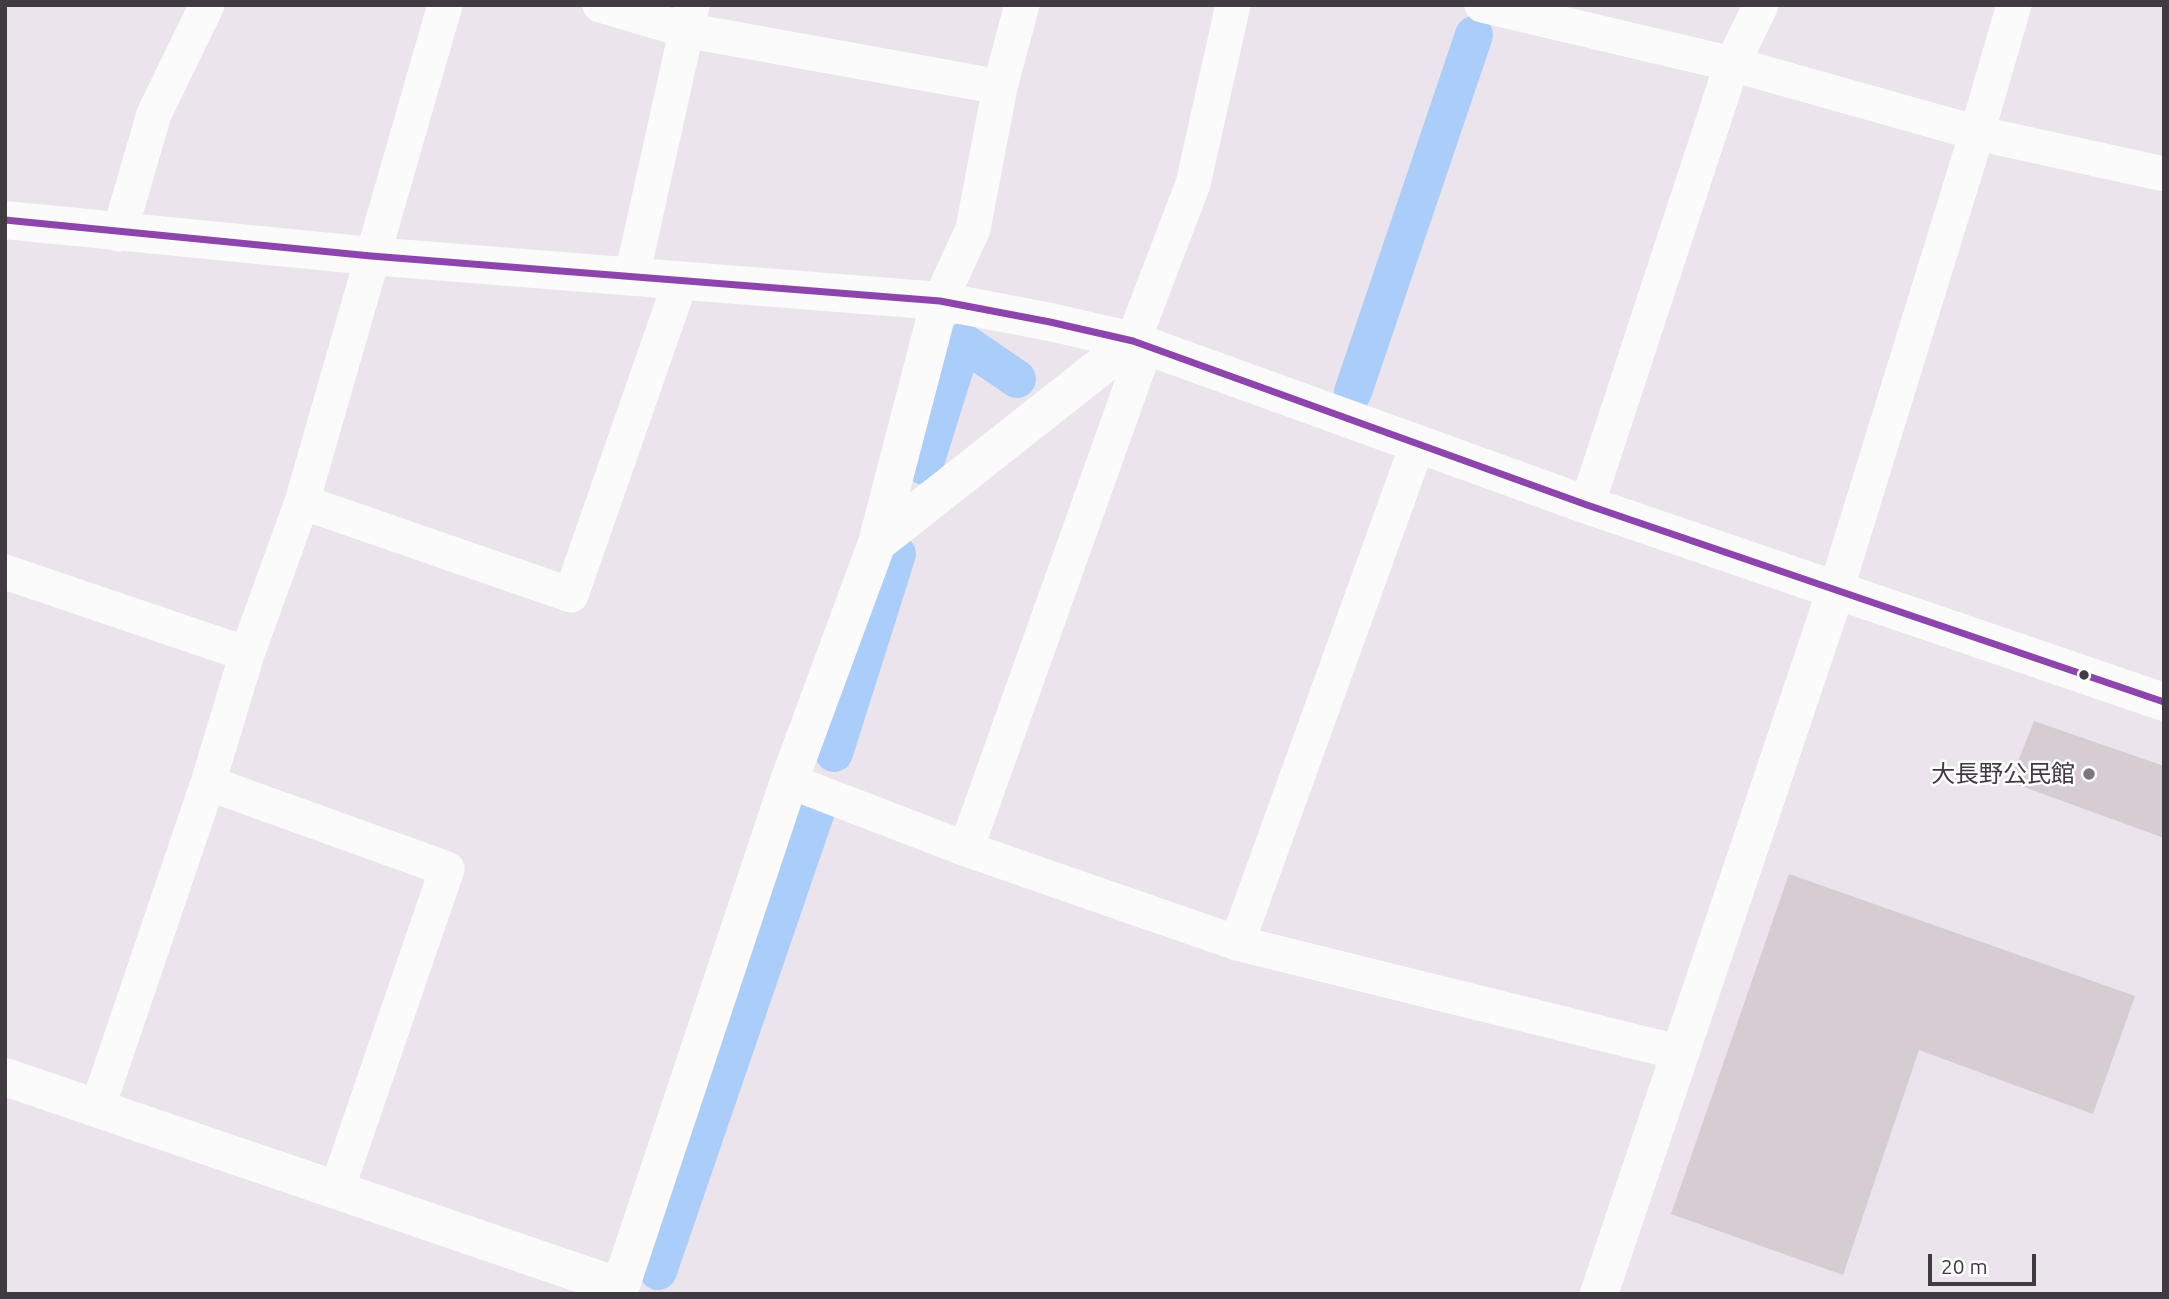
<!DOCTYPE html>
<html>
<head>
<meta charset="utf-8">
<style>
	body { margin:0 }
	#map { position:relative; width:2169px; height:1299px; overflow:hidden; background:#ebe4ec; font-family:Ubuntu,sans-serif }
	canvas { display:block }
	.frame { position:absolute; inset:0; border:7px solid #403a41; pointer-events:none }
	.scale { position:absolute; left:1928px; top:1254px; width:108px; height:32px; box-sizing:border-box; border:4px solid #403a41; border-top:0; padding-left:9px; font-size:21px; line-height:24px; white-space:nowrap; color:#403a41; -webkit-text-stroke:5px #fff; paint-order:stroke }
</style>
</head>
<body>
<div id="map">
<canvas width="2169" height="1299"></canvas>
<div class="frame"></div>
<div class="scale">20 m</div>
</div>
<script>
const ctx = document.querySelector('canvas').getContext('2d');
ctx.lineJoin = 'round';
function stroke(path, color, width, dash) { ctx.strokeStyle = color; ctx.lineWidth = width; ctx.lineCap = dash ? 'butt' : 'round'; ctx.setLineDash(dash || []); ctx.stroke(path); }
function fillPath(path, color) { ctx.fillStyle = color; ctx.fill(path, 'evenodd'); }
function label(font, color, halo, rows, align = 'center') {
  ctx.font = font + ' Ubuntu,"Noto Sans JP",sans-serif'; ctx.lineWidth = 5; ctx.setLineDash([]); ctx.textBaseline = 'middle'; ctx.strokeStyle = halo; ctx.fillStyle = color; for (const [text, x, y, turn = 0] of rows) {
    ctx.save(); ctx.translate(x, y); ctx.rotate((+turn || 0) * Math.PI / 180); ctx.textAlign = isNaN(turn) ? turn : align; if (halo) ctx.strokeText(text, 0, 0); ctx.fillText(text, 0, 0); ctx.restore();
  }
}
stroke(new Path2D(`
	M1353,392L1474,35
	M924,466L963,342L1017,379
	M834,753L897,554
	M658,1271L816,811`), '#abcdf9', 38);
fillPath(new Path2D(`
	M2034,721L2164,766V838L2010,782Z
	M1789,874L2135,996L2093,1114L1919,1050L1843,1275L1671,1214Z`), '#d5cdd2');
stroke(new Path2D(`
	M600,5L685,30L1000,87
	M1482,5L1732,64L1977,133L2164,174
	M119,234L154,114L207,5
	M632,276L692,5
	M940,301L973,229L1000,87L1022,5
	M1133,341L1193,184L1233,5
	M302,502L571,595L681,280
	M1587,505L1732,64L1761,5
	M5,572L247,654
	M1836,590L1977,133L2014,5
	M789,781L966,849L1237,943L1681,1053
	M208,783L447,869L337,1189
	M966,849L1146,345
	M1237,943L1418,443
	M97,1109L208,783L247,654L302,502L445,5`), '#fcfbfc', 35);
stroke(new Path2D(`
	M5,220L371,256L940,301L1050,322L1133,341L1587,505L2164,702
	M877,543L1133,341
	M5,1077L620,1287
	M618,1294L789,781L877,543L940,301
	M1599,1294L1836,590`), '#fcfbfc', 38);
stroke(new Path2D(`
	M5,220L371,256L940,301L1050,322L1133,341L1587,505L2164,702`), '#8e44ad', 7);
for (const [x, y, r, color] of [
	[2084,675,6,"#403a41"],
	[2089,774,7,"#7c767d"]
]) { const dot = new Path2D(); dot.arc(x, y, r, 0, 2 * Math.PI); ctx.fillStyle = color; ctx.fill(dot); stroke(dot, '#fff', 2.5); }
label('24px', '#403a41', '#fff', [
	["大長野公民館",2075,774]
], 'right');
</script>
</body>
</html>
